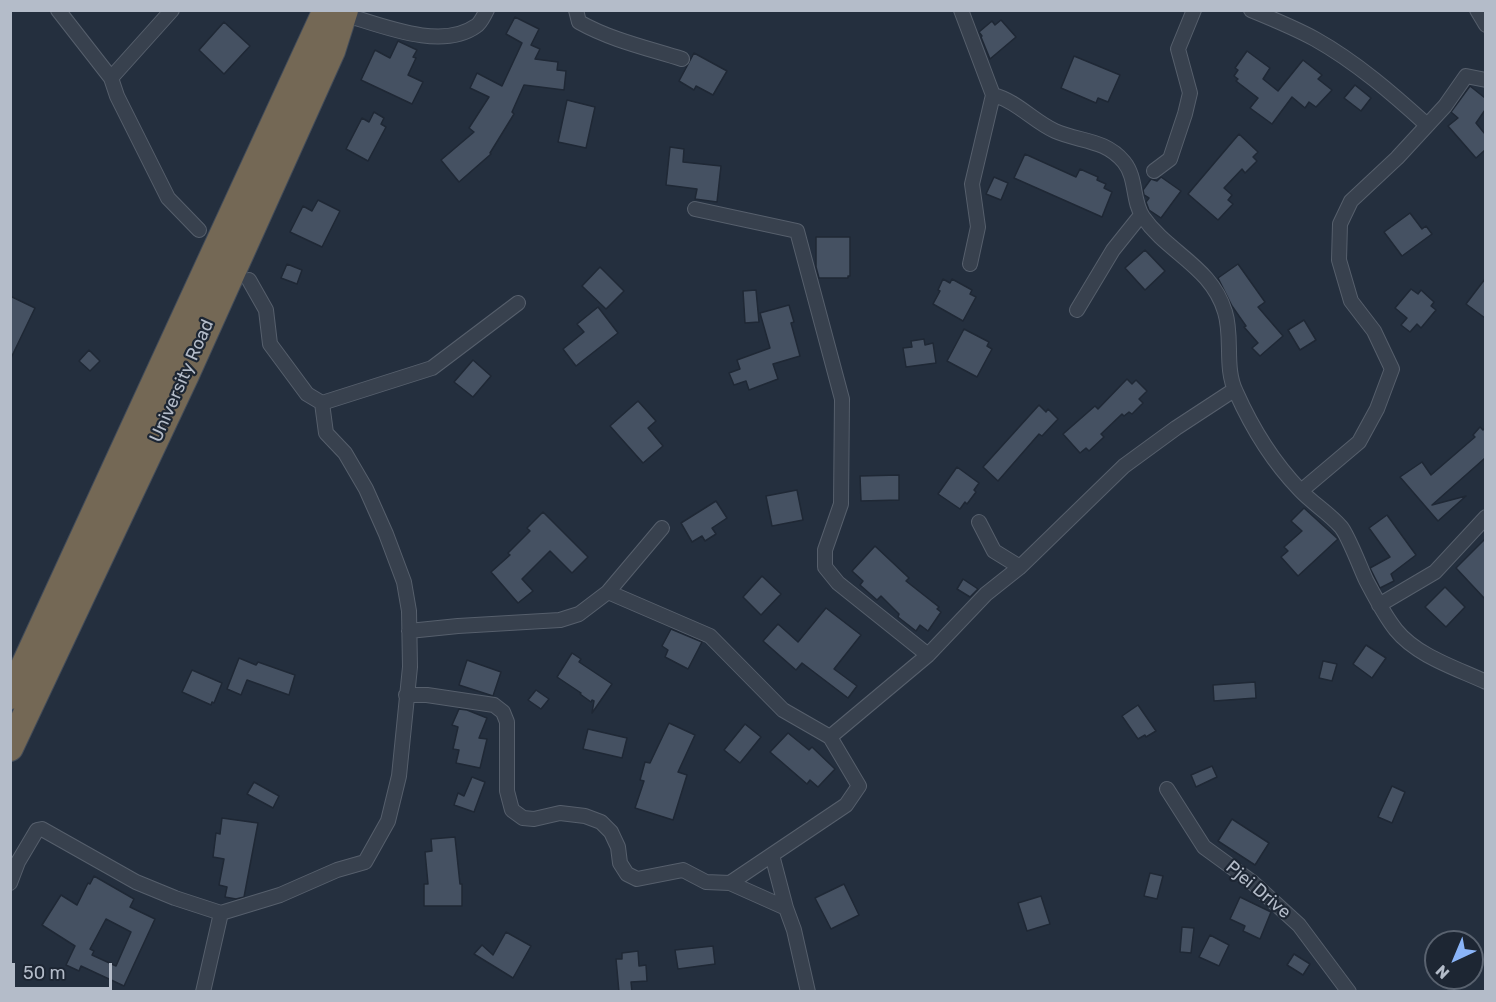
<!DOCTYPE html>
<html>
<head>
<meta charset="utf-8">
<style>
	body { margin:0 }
	#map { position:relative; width:1496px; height:1002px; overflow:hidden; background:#242f3e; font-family:Rubik,sans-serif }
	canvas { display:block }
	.frame { position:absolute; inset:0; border:12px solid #b4bcc9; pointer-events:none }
	.north { position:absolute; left:1424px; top:930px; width:60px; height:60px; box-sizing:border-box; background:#1d2633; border:2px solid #59626f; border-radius:50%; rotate:224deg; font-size:16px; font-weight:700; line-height:24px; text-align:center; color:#b4bcc9 }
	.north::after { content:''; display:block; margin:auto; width:21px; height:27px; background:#8ab4f8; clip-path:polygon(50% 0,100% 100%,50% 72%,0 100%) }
	.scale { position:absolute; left:12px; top:963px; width:100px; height:27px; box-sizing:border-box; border:3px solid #b4bcc9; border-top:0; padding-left:8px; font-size:18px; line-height:21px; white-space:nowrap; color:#b4bcc9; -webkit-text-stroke:4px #1d2633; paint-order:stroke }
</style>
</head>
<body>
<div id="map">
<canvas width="1496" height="1002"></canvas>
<div class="frame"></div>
<div class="north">N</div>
<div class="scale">50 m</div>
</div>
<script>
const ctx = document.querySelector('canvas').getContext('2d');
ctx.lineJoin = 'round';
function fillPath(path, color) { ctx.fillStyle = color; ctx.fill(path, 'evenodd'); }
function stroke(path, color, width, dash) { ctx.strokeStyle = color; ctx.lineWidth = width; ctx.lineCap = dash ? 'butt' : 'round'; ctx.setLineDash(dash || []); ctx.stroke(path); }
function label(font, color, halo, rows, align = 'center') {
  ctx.font = font + ' Rubik,sans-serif'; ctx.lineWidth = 4.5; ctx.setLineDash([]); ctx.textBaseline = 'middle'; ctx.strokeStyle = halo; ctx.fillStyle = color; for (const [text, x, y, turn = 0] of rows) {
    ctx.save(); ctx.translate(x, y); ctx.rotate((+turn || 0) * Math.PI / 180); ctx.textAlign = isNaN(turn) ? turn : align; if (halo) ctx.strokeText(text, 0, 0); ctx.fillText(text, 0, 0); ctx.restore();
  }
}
const building = new Path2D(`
	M515,17L539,29L531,45L540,49L535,59L558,62L557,70L566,71L564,90L524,85L512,112L514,114L490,153L491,154L459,182L441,160L474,132L469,128L489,97L470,88L477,73L502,86L522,43L506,34Z
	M1001,20L1016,37L990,59L981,37L982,36L979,32L992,21L995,25Z
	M224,22L250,46L224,74L199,50Z
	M398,41L417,50L413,57L416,58L408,75L423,82L412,104L361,80L375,50L390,58Z
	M1247,51L1270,68L1263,79L1278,91L1303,60L1322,75L1318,79L1332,90L1316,107L1309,102L1305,108L1292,97L1272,124L1250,108L1258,98L1236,81L1238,79L1234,76L1238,70L1235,68Z
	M694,53L727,71L713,95L696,86L694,90L679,81Z
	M1074,56L1120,75L1108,102L1098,98L1096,103L1061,88Z
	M1355,85L1371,98L1361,111L1344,98Z
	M1470,86L1485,98V110L1476,123L1485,134V150L1476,158L1448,126L1458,118L1451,112Z
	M567,100L595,107L586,148L558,142Z
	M374,112L384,118L381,124L386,127L368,161L346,149L362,118L369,122Z
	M1239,134L1258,152L1253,157L1257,161L1245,173L1242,169L1224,188L1232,195L1228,200L1233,204L1218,220L1188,194Z
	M670,147L684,149L683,162L721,166L717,202L695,199L697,189L666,185Z
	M1025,154L1076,177L1080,169L1098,177L1097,180L1106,184L1104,188L1112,192L1102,217L1014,178Z
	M994,177L1008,183L1001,200L986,194Z
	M1161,177L1181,191L1161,218L1149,210L1146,202L1149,198L1144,195L1143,190L1151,179L1157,181Z
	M318,200L340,211L322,247L290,232L303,206L312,211Z
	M1410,213L1422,229L1426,226L1432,234L1402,256L1384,232Z
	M816,237H850V276H848V278H819L816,267Z
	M1145,250L1165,271L1145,290L1125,268Z
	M287,264L302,270L297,284L281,278Z
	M1238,264L1265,302L1258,307L1283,336L1260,356L1252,348L1258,343L1244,327L1246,326L1232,306L1218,278Z
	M600,267L624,291L606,309L582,286Z
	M943,279L950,283L952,279L972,290L970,294L976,297L963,321L933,304L940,291L938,290Z
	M1485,279V318L1466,304Z
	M1411,289L1418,294L1421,290L1434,302L1431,306L1436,310L1421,328L1417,324L1410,332L1401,325L1407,318L1395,308Z
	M756,290L759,322L745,323L743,291Z
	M10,296L35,308L10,360Z
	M789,305L794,322L791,323L800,356L773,364L778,379L749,390L746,381L734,385L729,373L740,369L737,360L770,348L760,313Z
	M598,307L618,333L576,366L563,349L584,332L577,324Z
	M1304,320L1316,340L1300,350L1288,330Z
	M964,329L989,342L987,346L992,349L977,377L947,361Z
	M924,339L925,345L933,343L936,363L906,367L903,348L912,347L911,341Z
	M89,350L100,361L90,371L79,361Z
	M473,360L491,376L473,397L454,382Z
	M1127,379L1132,384L1136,380L1147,391L1139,399L1143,403L1132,414L1129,412L1124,416L1122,414L1101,434L1104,437L1089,451L1086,448L1080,453L1063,434L1095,406L1098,409Z
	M638,401L656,421L648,428L663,446L643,463L610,426Z
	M1039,405L1046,412L1048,409L1058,419L1042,436L1039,434L998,481L983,467Z
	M1480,427L1483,430L1485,428V458L1432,505L1466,496L1438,521L1400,477L1422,462L1431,475L1475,437L1473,435Z
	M957,467L979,483L974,490L976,492L967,504L965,502L960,509L938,494Z
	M899,475V500L861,501L860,476Z
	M797,490L803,520L772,526L766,496Z
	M716,501L727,518L712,528L716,534L705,541L702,536L692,542L681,523Z
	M1304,508L1338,539L1298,576L1281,557L1288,551L1284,547L1302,531L1291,521Z
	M543,512L588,557L572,573L550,551L522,579L533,591L518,603L491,572L510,555L508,553L530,531L527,528Z
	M1387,515L1416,555L1391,574L1394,581L1380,588L1370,568L1390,557L1369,528Z
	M1485,539V599L1456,568Z
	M875,546L909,578L906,581L939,607L937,609L941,612L928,631L920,625L916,631L898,617L899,614L881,596L877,600L860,585L863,581L852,571Z
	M762,576L781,594L761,615L743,597Z
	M963,579L978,589L970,597L957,589Z
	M1445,587L1465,607L1446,627L1425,607Z
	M826,608L861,635L834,669L857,686L848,698L802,663L796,670L763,641L778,624L798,642Z
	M671,629L702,642L688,669L665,657L668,650L662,646Z
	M1366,645L1386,658L1372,678L1353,664Z
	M572,653L581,659L579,662L612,684L592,713L594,701L592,700L591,702L580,694L581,693L557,677Z
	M239,658L256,665L258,662L295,675L289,695L247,680L241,695L227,689Z
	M467,660L501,672L493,696L459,685Z
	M1323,661L1337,664L1332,681L1319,678Z
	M192,670L222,683L214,703L212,702L211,705L182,692Z
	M1255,682L1256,698L1214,701L1213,685Z
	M536,690L549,699L541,709L528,700Z
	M1138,705L1156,731L1146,737L1145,735L1138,739L1122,716Z
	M459,709L467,710L487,718L479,738L487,739L480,768L456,763L459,750L453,749L458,727L452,725Z
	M669,723L695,735L678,772L687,775L673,820L635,808L644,781L640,780L645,762L650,763Z
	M745,724L761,737L740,763L724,750Z
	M588,729L627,738L622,758L583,749Z
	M788,733L809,750L812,747L835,769L818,787L810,780L807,784L770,752Z
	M1212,766L1217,777L1196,787L1191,775Z
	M472,777L485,782L474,812L454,805L458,793L464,796Z
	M254,782L279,796L273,808L247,794Z
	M1392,786L1405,792L1392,823L1378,817Z
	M222,818L258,823L244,897L236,899L225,897L227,887L219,885L224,859L213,857L216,833L220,834Z
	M1232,819L1269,843L1255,865L1218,841Z
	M455,837L460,884H462V906H424V884H428L425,852L432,851L431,839Z
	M1150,873L1163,876L1157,899L1144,896Z
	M94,876L134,899L130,907L155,919L124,986L81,966L79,971L66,965L75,946L42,925L61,895L77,905L88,883L90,884ZM106,919L131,932L116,966L92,955L94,951L90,949Z
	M844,884L859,915L831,929L815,898Z
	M1041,896L1050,924L1027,931L1018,903Z
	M1240,897L1271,912L1260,939L1243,931L1245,926L1230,919Z
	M1182,927L1194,928L1191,953L1180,952Z
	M506,932L531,946L513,978L474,954L482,945L493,955Z
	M1210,935L1229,945L1219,966L1199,957Z
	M713,946L715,964L678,969L675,950Z
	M638,951L639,966L646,965L647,981L631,982L632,992H619L616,959H622V953Z
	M1294,954L1310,964L1303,975L1287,965Z`);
fillPath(building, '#455162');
stroke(building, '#1f2835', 1.5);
const street = new Path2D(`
	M58,10L111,78L117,96L168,198L199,230
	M576,10L579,22C611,40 647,48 682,59
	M961,10L993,95C1017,101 1033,121 1055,131C1080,142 1105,139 1124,162C1137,178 1132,201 1143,217C1168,253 1212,267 1225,312C1233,337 1224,368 1236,392C1252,428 1273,462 1300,490C1312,503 1329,513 1341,527C1348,535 1360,567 1366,580C1375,597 1384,615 1396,630C1417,656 1456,668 1486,682
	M1251,10C1273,19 1295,28 1315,39C1356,62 1393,94 1427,125
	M1477,10L1486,25
	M343,14C381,25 441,51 476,26C481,23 484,15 487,10
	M111,78L172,10
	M1154,171L1170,159L1185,114L1190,93L1178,49L1194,10
	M695,209L797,231L842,399L841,504L825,550V567L838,583L928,655
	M970,264L978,227L972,184L993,95
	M249,280L266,310L270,344L307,394L322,403
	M1077,310L1113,250L1141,215
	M1301,491L1359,442L1377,409L1392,369L1374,331L1351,301L1339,260L1340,224L1351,201L1397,158L1445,106L1466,76L1486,80
	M979,522L994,551L1020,567
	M608,592L710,636L783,710L830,737L859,786L846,805L730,883
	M1379,605L1435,572L1486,517
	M409,631L458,626L560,620L579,614L608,592L662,528
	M406,695H427L494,705L503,712L507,722V791L512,810L523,818L534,819L560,813L585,816L601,822L611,832L618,847L620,863L627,874L637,879L683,870L706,882L730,883L786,908L794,930L808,992
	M830,737L928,655L986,594L1020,567L1124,466L1176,428L1234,390
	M1167,789L1204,847L1252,882L1299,925L1349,992
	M772,855L786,908
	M10,883L18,862L37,830L42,829L136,882L175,898L221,913
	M203,992L221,913L280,895L337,870L365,862L388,821L399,776L410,667L409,611L404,582L386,534L366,489L345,453L326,433L322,403L432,368L518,303`);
const highway = new Path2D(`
	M10,696L326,10
	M10,748L186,375L332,51L345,10`);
stroke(street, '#565f6c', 16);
stroke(highway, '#434c59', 28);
stroke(street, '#38414e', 14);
stroke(highway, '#746855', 26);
label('18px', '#b4bcc9', '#1d2633', [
	["University Road",182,381,-66],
	["Pjei Drive",1258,890,40]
]);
</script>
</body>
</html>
